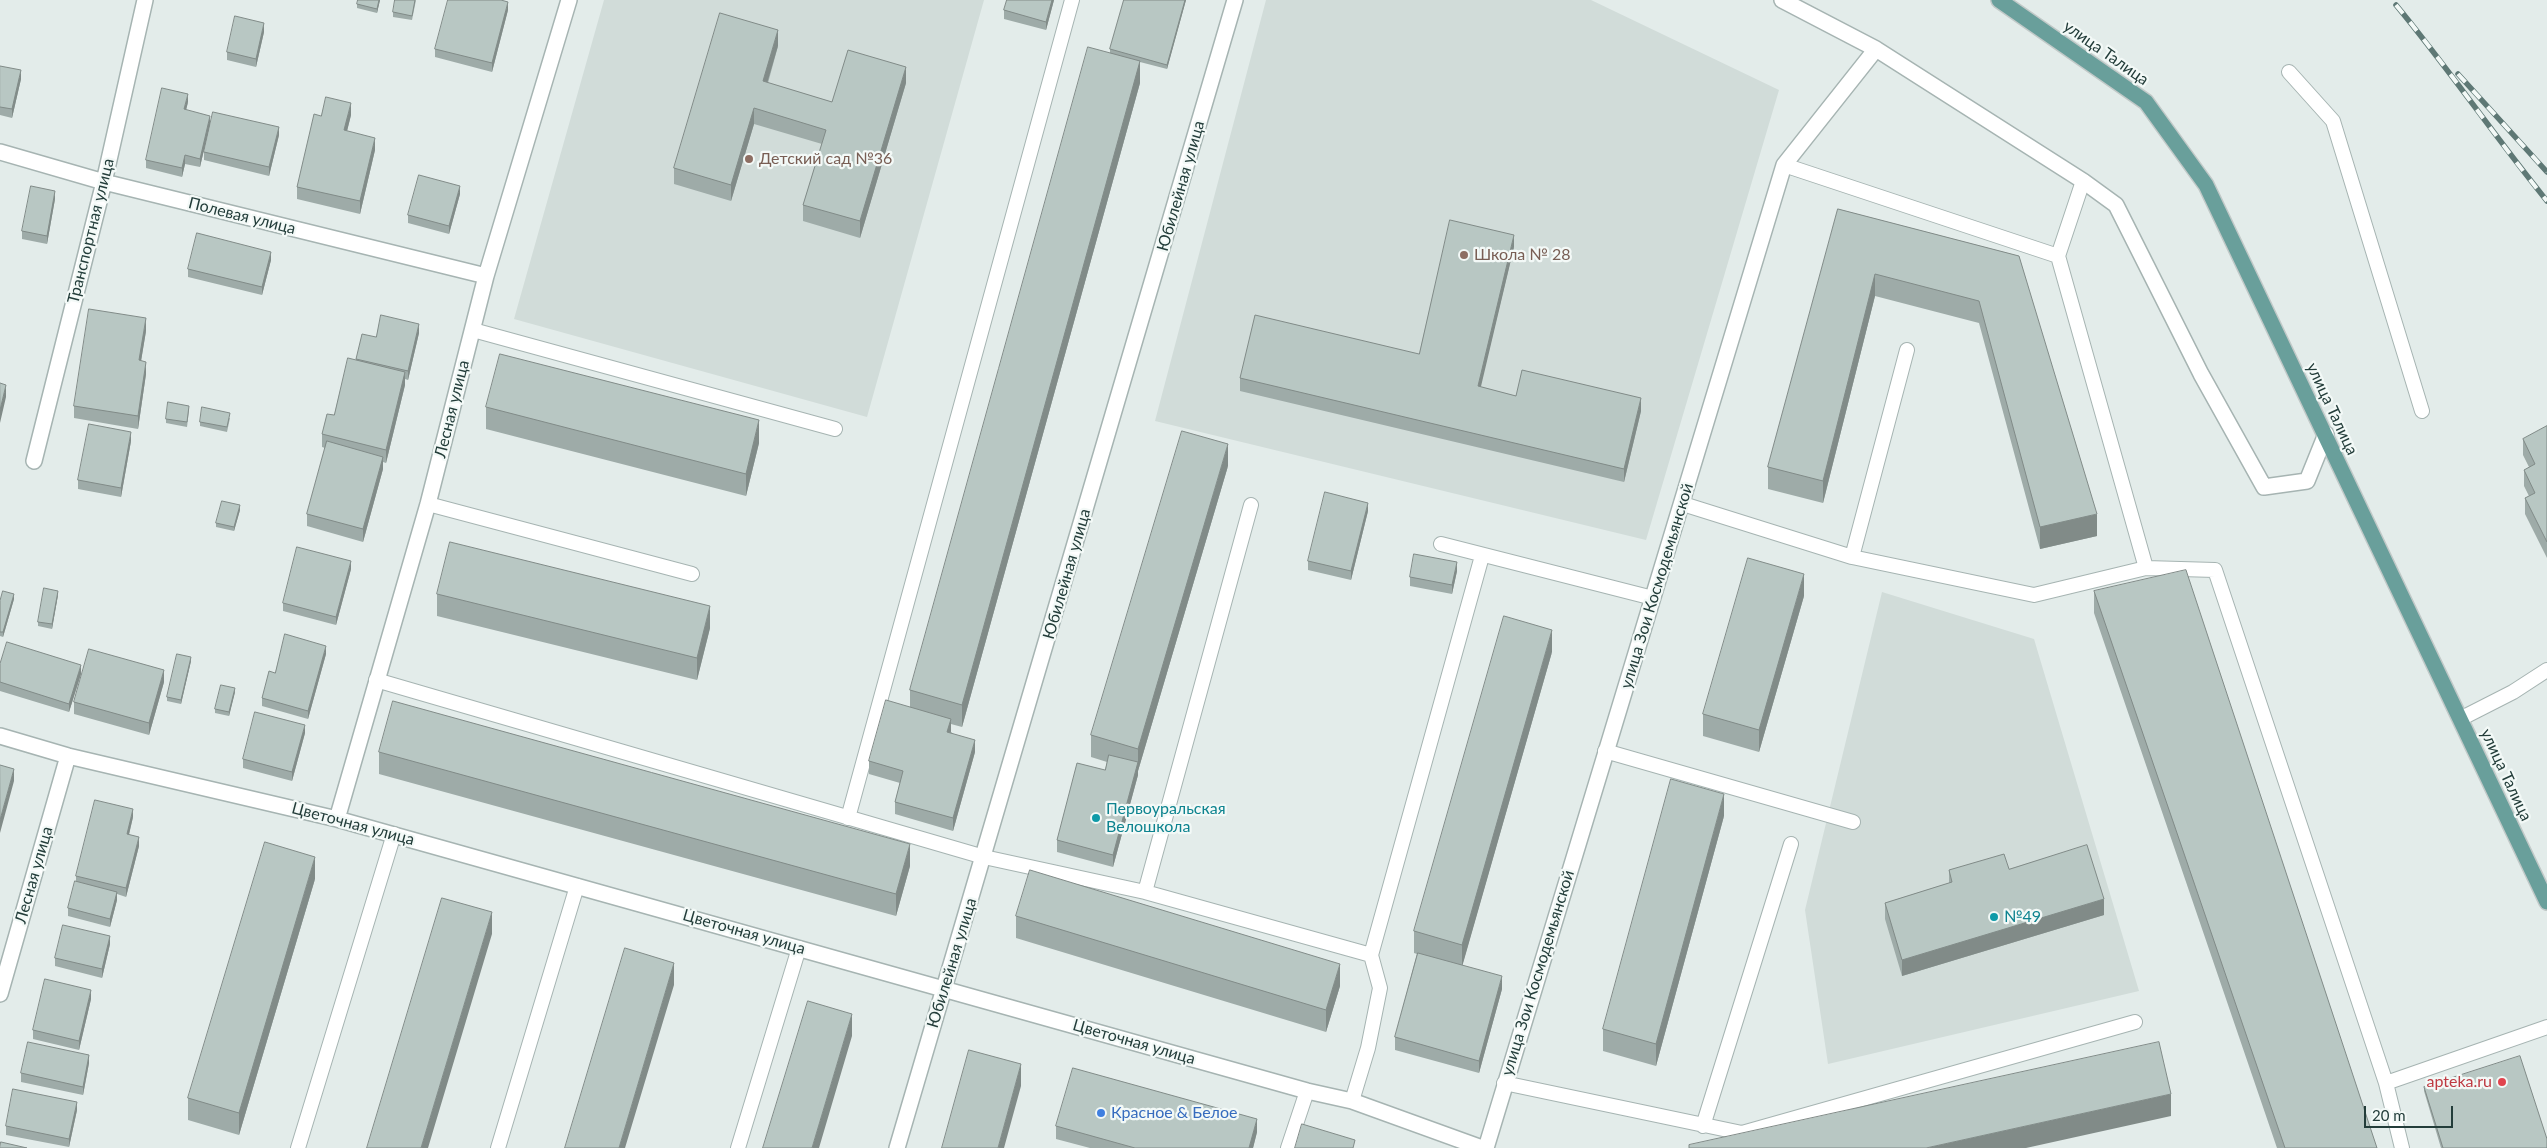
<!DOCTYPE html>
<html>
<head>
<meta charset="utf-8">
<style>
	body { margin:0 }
	#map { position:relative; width:2547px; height:1148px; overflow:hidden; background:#e3ecea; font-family:Lato,sans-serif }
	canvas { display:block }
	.scale { position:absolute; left:2364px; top:1106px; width:89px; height:22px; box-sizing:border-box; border:2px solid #233d3a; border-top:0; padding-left:6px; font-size:15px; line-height:18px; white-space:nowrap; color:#233d3a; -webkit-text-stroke:4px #f3f9f7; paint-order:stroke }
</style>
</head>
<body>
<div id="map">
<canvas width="2547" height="1148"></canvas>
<div class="scale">20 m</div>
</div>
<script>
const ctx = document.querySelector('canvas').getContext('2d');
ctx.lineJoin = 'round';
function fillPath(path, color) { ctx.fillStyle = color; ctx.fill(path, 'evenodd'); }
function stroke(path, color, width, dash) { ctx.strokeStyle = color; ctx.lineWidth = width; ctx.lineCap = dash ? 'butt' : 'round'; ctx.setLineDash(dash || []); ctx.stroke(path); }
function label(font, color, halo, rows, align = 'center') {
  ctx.font = font + ' Lato,sans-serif'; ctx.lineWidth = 4.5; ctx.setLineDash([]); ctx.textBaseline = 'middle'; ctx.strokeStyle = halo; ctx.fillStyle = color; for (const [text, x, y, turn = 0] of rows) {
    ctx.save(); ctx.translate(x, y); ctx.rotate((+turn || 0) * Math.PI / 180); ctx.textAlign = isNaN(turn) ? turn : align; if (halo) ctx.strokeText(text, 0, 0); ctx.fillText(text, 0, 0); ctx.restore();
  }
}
fillPath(new Path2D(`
	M604,0H984L867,417L514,319Z
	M1266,0H1591L1779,90L1646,540L1155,421Z
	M1882,592L2034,639L2139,991L1828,1064L1805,910Z`), '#d1dcd9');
const service = new Path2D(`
	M2289,72L2333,121L2422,411
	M1784,165L2058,256L2083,181
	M473,330L835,429
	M428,504L692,574
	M1683,504L1852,557L2034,595L2146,568L2058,256
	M1441,544L1653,598
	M1852,557L1907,350
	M2146,568L2215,570L2386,1083L2547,1027
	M376,680L984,857L1145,892L1371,955L1482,556
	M2460,719L2513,692L2547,670
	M1605,751L1853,822
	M848,818L1072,0
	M1145,892L1251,505
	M1504,1083L1742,1133L2135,1022
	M2386,1083L2402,1148
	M1352,1101L1368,1048L1380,988L1371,955
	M1703,1126L1791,844
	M298,1148L394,834
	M498,1148L577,886
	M738,1148L799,948
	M1288,1148L1307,1091`);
const minor = new Path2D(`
	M1782,0L1876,49L2083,181L2116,205L2201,374L2264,487L2307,481L2326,434
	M0,152L104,182L486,276
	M34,461L104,182L145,0
	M0,736L68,756L337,819L1307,1091L1352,1101L1482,1148
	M337,819L428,504L486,276L569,0
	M0,994L68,756
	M897,1148L1235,0
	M1486,1148L1784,165L1876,49`);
const primary = new Path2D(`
	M1999,0L2146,102L2206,185L2547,902`);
stroke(service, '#a6b4b2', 16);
stroke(minor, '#a6b4b2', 18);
stroke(primary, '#c1c9c8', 18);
stroke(service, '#fff', 14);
stroke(minor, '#fff', 15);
stroke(primary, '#699f9b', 15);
const rail = new Path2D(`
	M2396,5C2449,69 2495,137 2547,201
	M2458,74L2547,172`);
stroke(rail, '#5e7875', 5.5);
stroke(rail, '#f3f9f7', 4, [11]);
fillPath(new Path2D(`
	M380,0L377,13L357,8V4Z
	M416,0L412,20L393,17V12Z
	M1007,0H1054L1046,30L1004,19V10Z
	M1124,0H1186L1167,69L1140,62V83L962,727L951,724V732L975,752L953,831L895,814V802L900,783L869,774V761L910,707V690L1110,53V49Z
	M508,10L492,72L435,57V49Z
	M264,32L256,67L227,60V52Z
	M778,46L768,83L832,102L906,83L860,238L803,221V205L822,144L754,124L731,201L674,184V168Z
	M0,66L21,79L12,118L0,115Z
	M188,102L186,110L210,124L200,167L185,164L182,177L146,168V160Z
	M351,115L347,131L375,150L360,214L297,199V187L321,116Z
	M279,135L269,176L204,160V152Z
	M460,194L449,234L408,223V215Z
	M55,199L47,244L22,239V231Z
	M1838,209L2019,256L2097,536L2040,549L1979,323L1875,296L1823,503L1768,489V467Z
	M1514,247L1480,387L1516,396L1641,411L1624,482L1240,391V378L1419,354Z
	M271,260L262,295L188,277V269Z
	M146,331L141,361L146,374L138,429L74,418V406Z
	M419,333L408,380L405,379V385L386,463L383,462V469L363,542L307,526V514L325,448L322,447V434L334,415L356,359L376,337Z
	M486,407L759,443L746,496L486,429Z
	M189,410L187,427L166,423V419Z
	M230,418L227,432L200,426V422Z
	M2547,426V558L2525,514V498L2529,496L2524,486V470L2529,467L2523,455V439Z
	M131,441L121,497L78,489V480Z
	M1228,466L1138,771V775L1113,867L1057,852V840L1105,770L1107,762L1091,757V735Z
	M240,510L234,531L216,527V523Z
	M1368,511L1351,580L1308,570V561Z
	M351,569L336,625L283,611V603Z
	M1457,571L1452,594L1410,586V577Z
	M2094,591L2377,1148H2277L2094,613Z
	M437,594L710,628L697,680L437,616Z
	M58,595L52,629L38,626V622Z
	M1804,596L1759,752L1703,736V714Z
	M14,599L3,637L0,636V601Z
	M1552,652L1462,966L1502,989L1479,1073L1395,1050V1037L1417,954L1414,953V931Z
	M326,654L308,719L262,706V698L275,673Z
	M191,661L181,704L167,701V697Z
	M0,664L81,674L69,712L0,691Z
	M164,682L149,735L74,714V702Z
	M235,692L229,716L215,713V709Z
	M305,733L292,781L243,768V759Z
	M379,752L910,866L896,916L379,774Z
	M1724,816L1656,1066L1603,1051V1029Z
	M133,817L129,835L139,846L126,897L117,894V900L110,927L68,916V908L76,881V876Z
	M2009,869L2104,915L1902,976L1885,919V903L1949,883V870Z
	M315,879L239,1135L188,1120V1098Z
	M1016,916L1340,986L1326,1032L1016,938Z
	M110,944L102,978L55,966V958Z
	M91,999L79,1050L33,1039V1030Z
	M89,1063L83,1095L21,1082V1073Z
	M2424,1087L2547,1148H2441L2424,1091Z
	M77,1110L69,1147L6,1135V1126Z
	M1056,1126L1257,1132L1253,1148H1090L1056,1139Z`), '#9eaba8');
fillPath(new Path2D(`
	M379,0H380L377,13V9Z
	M1052,0H1054L1046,30V22Z
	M1185,0H1186L1167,69V65Z
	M508,2V10L492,72V63Z
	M264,23V32L256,67V59Z
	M778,30V46L763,97V81Z
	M1140,61V83L962,727V705Z
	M906,67V83L860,238V221Z
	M21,70V79L12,118V109Z
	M188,94V102L184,118V109Z
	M351,103V115L344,143V130Z
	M754,108V124L731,201V185Z
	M210,116V124L200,167V159Z
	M279,127V135L269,176V167Z
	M375,138V150L360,214V201Z
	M185,155V164L182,177V168Z
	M460,186V194L449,234V226Z
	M55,191V199L47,244V236Z
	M1514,235V247L1478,399V386Z
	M271,252V260L262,295V287Z
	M1875,274V296L1823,503V481Z
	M146,318V331L139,373V360Z
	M419,324V333L408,380V371Z
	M146,362V374L138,429V416Z
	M405,372V385L386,463V450Z
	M6,385V397L0,423V410Z
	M1641,398V411L1624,482V469Z
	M759,420V443L746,496V474Z
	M131,432V441L121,497V488Z
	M1228,444V466L1138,771V775L1113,867V855L1138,762V749Z
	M383,457V469L363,542V529Z
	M1368,503V511L1351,580V571Z
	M240,505V510L234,531V527Z
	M2097,514V536L2040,549V527Z
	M351,561V569L336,625V617Z
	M1457,562V571L1452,594V585Z
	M1804,574V596L1759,752V730Z
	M58,591V595L52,629V624Z
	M14,594V599L3,637V632Z
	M710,606V628L697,680V658Z
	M1552,630V652L1462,967V945Z
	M326,646V654L308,719V711Z
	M191,657V661L181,704V700Z
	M81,665V674L69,712V704Z
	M164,670V682L149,735V723Z
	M235,688V692L229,716V712Z
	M951,719V731L947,744V732Z
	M305,725V733L292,781V772Z
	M975,740V752L953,831V818Z
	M14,769V781L0,833V820Z
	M1724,794V816L1656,1066V1044Z
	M133,809V817L127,842V834Z
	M139,837V846L126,897V888Z
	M910,844V866L896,916V894Z
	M315,857V879L239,1135V1113Z
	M117,892V900L110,927V919Z
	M2104,899V915L1902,976V960Z
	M492,912V934L428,1148H421Z
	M110,936V944L102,978V969Z
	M674,963V985L625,1148H619Z
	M1340,964V986L1326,1032V1010Z
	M1502,976V989L1479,1073V1061Z
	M91,990V999L79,1050V1041Z
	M852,1014V1036L819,1148H812Z
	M89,1055V1063L83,1095V1087Z
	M1021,1064V1086L1004,1148H998Z
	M2171,1094V1116L2026,1148H1926Z
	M77,1102V1110L69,1147V1139Z
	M1257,1119V1132L1253,1148H1249Z`), '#818b88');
const building = new Path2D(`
	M358,0H379L377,9L357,4Z
	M395,0H415L412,16L393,12Z
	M448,0H501L508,2L492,63L435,49Z
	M1007,0H1052L1046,22L1004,10Z
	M1124,0H1185L1167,65L1110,49Z
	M720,13L778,30L763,81L832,102L848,50L906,67L860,221L803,205L826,130L754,108L731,185L674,168Z
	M235,16L264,23L256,59L227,52Z
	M1088,47L1140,61L962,705L910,690Z
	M0,66L21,70L12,109L0,107Z
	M162,88L188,94L184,109L210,116L200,159L185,155L182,168L146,160Z
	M326,97L351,103L344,130L375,138L360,201L297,187L314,114L321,116Z
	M213,112L279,127L269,167L204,152Z
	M419,175L460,186L449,226L408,215Z
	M31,186L55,191L47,236L22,231Z
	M1838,209L2019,256L2097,514L2040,527L1979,301L1875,274L1823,481L1768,467Z
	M1450,220L1514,235L1478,386L1516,396L1522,370L1641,398L1624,469L1240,378L1255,315L1419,354Z
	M197,233L271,252L262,287L188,269Z
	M89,309L146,318L139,360L146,362L138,416L74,406Z
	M381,315L419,324L408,371L356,359L362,334L376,337Z
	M500,354L759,420L746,474L486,407Z
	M348,358L405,372L386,450L322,434L327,414L334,415Z
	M0,383L6,385L0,410Z
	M168,402L189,406L187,422L166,419Z
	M202,407L230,413L227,427L200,422Z
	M89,424L131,432L121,488L78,480Z
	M2547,426V542L2525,498L2535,493L2524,470L2535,464L2523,439Z
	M1182,431L1228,444L1138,749L1091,735Z
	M327,441L383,457L363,529L307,514Z
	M1325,492L1368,503L1351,571L1308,561Z
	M222,501L240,505L234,527L216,523Z
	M450,542L710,606L697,658L437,594Z
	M297,547L351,561L336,617L283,603Z
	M1414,554L1457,562L1452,585L1410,577Z
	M1748,558L1804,574L1759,730L1703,714Z
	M2186,570L2377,1148H2285L2094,591Z
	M44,588L58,591L52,624L38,622Z
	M3,591L14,594L3,632H0V601Z
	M1504,616L1552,630L1462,945L1414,931Z
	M285,634L326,646L308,711L262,698L269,671L275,673Z
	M7,642L81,665L69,704L0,682V664Z
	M89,649L164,670L149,723L74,702Z
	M177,654L191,657L181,700L167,697Z
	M221,685L235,688L229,712L215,709Z
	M886,700L951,719L947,732L975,740L953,818L895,802L903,771L869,761Z
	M393,701L910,844L896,894L379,752Z
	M255,712L305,725L292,772L243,759Z
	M1109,755L1138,762L1113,855L1057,840L1077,763L1105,770Z
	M0,765L14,769L0,820Z
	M1671,779L1724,794L1656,1044L1603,1029Z
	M95,800L133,809L127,834L139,837L126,888L76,876Z
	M265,842L315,857L239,1113L188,1098Z
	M2087,845L2104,899L1902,960L1885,903L1952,882L1949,870L2004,854L2009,869Z
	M1030,870L1340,964L1326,1010L1016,916Z
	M75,881L117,892L110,919L68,908Z
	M442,898L492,912L421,1148H367Z
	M63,925L110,936L102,969L55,958Z
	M625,948L674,963L619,1148H565Z
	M1418,953L1502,976L1479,1061L1395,1037Z
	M45,979L91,990L79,1041L33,1030Z
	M808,1001L852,1014L812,1148H763Z
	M28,1042L89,1055L83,1087L21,1073Z
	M2159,1042L2171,1094L1926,1148H1689V1145Z
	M969,1050L1021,1064L998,1148H942Z
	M2520,1056L2547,1139V1148H2443L2424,1087Z
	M1073,1068L1257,1119L1249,1148H1135L1056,1126Z
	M13,1089L77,1102L69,1139L6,1126Z
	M1302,1124L1355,1140L1353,1148H1295Z
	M1,1142L27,1148H0Z`);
fillPath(building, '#b8c7c3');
stroke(building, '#818b88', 1);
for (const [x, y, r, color] of [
	[749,159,5,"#8d6e63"],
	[1464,255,5,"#8d6e63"],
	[1096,818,5,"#0f9aa8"],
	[1994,917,5,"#0f9aa8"],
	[2502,1082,5,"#e0444e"],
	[1101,1113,5,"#3f7fe0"]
]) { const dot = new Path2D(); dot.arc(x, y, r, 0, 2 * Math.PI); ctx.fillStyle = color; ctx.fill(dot); stroke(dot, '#f3f9f7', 2); }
label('16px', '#233d3a', '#f3f9f7', [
	["улица Талица",2106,53,35],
	["Юбилейная улица",1181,186,-74],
	["Полевая улица",242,216,14],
	["Транспортная улица",91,231,-76],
	["Лесная улица",452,409,-76],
	["улица Талица",2332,409,65],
	["Юбилейная улица",1067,574,-74],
	["улица Зои Космодемьянской",1657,586,-73],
	["улица Талица",2506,775,65],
	["Цветочная улица",353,824,15],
	["Лесная улица",34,875,-74],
	["Цветочная улица",744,932,16],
	["Юбилейная улица",952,963,-73],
	["улица Зои Космодемьянской",1538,973,-73],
	["Цветочная улица",1134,1042,16]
]);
label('16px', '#785e54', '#f3f9f7', [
	["Детский сад №36",759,159],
	["Школа № 28",1474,255]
], 'left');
label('16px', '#0d838f', '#f3f9f7', [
	["Первоуральская",1106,809],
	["Велошкола",1106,827],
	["№49",2004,917]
], 'left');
label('16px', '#be3a42', '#f3f9f7', [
	["apteka.ru",2492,1082]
], 'right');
label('16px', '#366cbe', '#f3f9f7', [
	["Красное & Белое",1111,1113]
], 'left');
</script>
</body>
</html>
